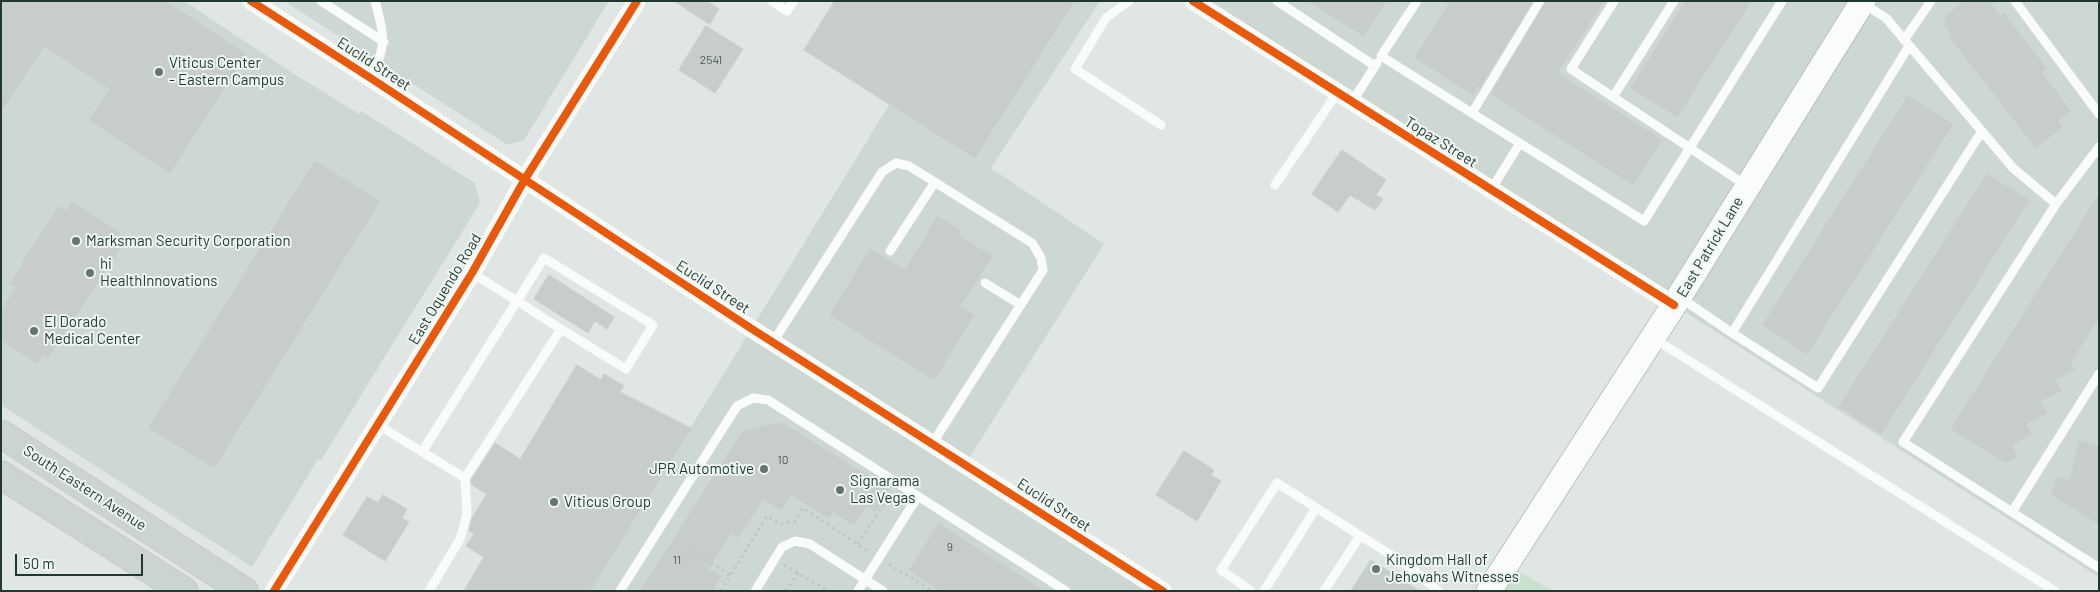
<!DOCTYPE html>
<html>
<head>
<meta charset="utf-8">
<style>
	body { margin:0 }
	#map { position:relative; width:2100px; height:592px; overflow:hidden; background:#e0e6e3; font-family:Barlow,sans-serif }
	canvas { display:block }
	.frame { position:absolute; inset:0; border:2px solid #1f392f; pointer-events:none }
	.scale { position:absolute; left:15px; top:554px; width:128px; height:22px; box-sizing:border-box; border:2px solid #1f392f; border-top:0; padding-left:6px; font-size:15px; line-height:18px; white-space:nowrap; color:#1f392f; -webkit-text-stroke:4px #eef6f1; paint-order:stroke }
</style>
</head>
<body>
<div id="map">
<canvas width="2100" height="592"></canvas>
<div class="frame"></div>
<div class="scale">50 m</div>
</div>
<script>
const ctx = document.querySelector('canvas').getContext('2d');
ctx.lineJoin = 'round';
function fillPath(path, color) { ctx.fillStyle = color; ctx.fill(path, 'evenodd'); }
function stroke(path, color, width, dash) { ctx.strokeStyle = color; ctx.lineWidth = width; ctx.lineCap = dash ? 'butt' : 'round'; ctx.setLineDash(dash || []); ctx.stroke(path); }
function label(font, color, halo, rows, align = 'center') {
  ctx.font = font + ' Barlow,sans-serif'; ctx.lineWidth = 4; ctx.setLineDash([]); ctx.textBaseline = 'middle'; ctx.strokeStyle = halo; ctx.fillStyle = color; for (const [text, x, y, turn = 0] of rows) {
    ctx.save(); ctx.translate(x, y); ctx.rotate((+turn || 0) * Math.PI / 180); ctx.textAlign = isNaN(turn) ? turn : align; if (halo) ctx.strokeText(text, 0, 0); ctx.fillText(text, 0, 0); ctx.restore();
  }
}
fillPath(new Path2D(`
	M1,1H184L299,77L359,114L361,111L475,183L480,203L321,460L318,459L252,567L1,405Z
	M284,1H609L524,140L508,145Z
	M835,1H1100L991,168L1104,244L965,465L1163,591H590L889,105L804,50Z
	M1193,1H2099V577L1674,305Z`), '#ced8d3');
fillPath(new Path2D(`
	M1507,564L1552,591H1489Z`), '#c9e0ce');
const building = new Path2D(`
	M1,1H165L246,54L170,173L89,120L110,89L44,46L1,112Z
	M674,1H707L719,9L710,24Z
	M835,1H1074L975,158L804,50Z
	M1308,1H1386L1364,36Z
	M1451,1H1533L1480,87L1478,86L1473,95L1415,58Z
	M1546,1H1604L1557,73L1662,140L1633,185L1491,94Z
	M1686,1H1751L1677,117L1631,88Z
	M1965,1H1988L2000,16L2004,13L2046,68L2041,72L2071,111L2058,121L2062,127L2036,148L1948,35L1951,33L1944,25L1946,16Z
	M706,26L743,49L715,93L679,70Z
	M1908,96L1953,124L1807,354L1763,325Z
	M1342,150L1386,180L1376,195L1383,199L1375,210L1350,195L1338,212L1312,194Z
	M315,161L380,201L214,468L149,428Z
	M1987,174L2029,200L1881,434L1839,407Z
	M2099,195V318L2070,363L2075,369L2055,380L2061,391L2040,401L2046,413L2026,424L2031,434L2012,445L2017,457L2006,463L1951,429Z
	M72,202L120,233L114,241L121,246L48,358L43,355L37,363L1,340V311L16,288L10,284L23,264L22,263L59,206L66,211Z
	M938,216L961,231L958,235L992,256L960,307L974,315L934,380L830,315L870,249L905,270Z
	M549,275L614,317L607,329L595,321L588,333L534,299Z
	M577,365L601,380L604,374L624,386L620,392L691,428L590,591H464L484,557L466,546L474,534L469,531L472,518L487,494L472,485L471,480L495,443L520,459Z
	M782,423L889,489L875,512L866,506L854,525L833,512L829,518L791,495L781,510L763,499L738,537L731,533L708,569L721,576L712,591H640L743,431Z
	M2079,441L2099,446V524L2052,495L2057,477L2070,480Z
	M1184,451L1214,470L1211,475L1221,481L1197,521L1156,495Z
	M383,495L407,509L402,518L409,522L385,561L343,535L367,497L378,503Z
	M939,524L1044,591H941L909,570Z
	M1371,560L1420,591H1351Z`);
fillPath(building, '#c8cdcb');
stroke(building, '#c9cfcc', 1);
const secondary = new Path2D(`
	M1489,591L1674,305L1863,1`);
const primary = new Path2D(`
	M1,434L244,591
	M1,475L184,591`);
stroke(secondary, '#bac3be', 27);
stroke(primary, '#bac3bf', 29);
stroke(new Path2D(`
	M858,544L891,492
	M689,549L730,575
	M889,564L932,591
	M784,565L828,591
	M721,591L767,516L780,524L795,521L803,508L869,552
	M786,591L798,573`), '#bec7c4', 3, [2.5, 4]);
stroke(new Path2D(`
	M321,1L384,42
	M772,1L787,11L794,1
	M1129,1L1106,18L1075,69L1161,125
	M1277,1L1375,66
	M1417,1L1381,56L1644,221L1782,1
	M1614,1L1571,69L1747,186
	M2015,1L2099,114
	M1864,4L1886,18L2013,168L2056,204
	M1904,40L1931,1
	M1909,46L1732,333L1818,388L1982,131
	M372,79C386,45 385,36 375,1
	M1613,97L1674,1
	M1352,102L1377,63
	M1472,113L1540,1
	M2099,147L2056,204L1903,442L2099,568
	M1275,185L1337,93
	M1491,190L1520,143
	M890,251L935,182
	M472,273L517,301L544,258L653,325L626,369L561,329
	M985,283L1021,305
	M1681,298L1732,333
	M1653,338L2055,591
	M773,342L882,172L896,163L909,166L1032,243L1041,258L1043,270L932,444
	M378,425L465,478L467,514L460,539L429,591
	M422,452L517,301L561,329L465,478
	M2012,512L2099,374
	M620,591L737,406L753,398L768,400L1066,591
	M755,591L782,547L795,541L810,544L883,591
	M858,591L918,496
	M1251,591L1221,570L1277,483L1410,567L1438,591
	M1264,591L1316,508
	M1324,591L1360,536`), '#fafbfb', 9);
stroke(new Path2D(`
	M251,1L372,79L752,329L1163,591
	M1193,1L1674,305
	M274,591L472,273L525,179L637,1`), '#fafbfb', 18);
stroke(secondary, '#fafbfb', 25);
stroke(primary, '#ccd4d1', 28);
stroke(new Path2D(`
	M251,1L372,79L752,329L1163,591
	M1193,1L1674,305
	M274,591L472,273L525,179L637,1`), '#e8590c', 8);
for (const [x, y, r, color] of [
	[159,72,5,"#63766e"],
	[76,241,5,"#63766e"],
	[90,273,5,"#63766e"],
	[34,331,5,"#63766e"],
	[764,469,5,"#63766e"],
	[840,490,5,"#63766e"],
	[554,502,5,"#63766e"],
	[1376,569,5,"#63766e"]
]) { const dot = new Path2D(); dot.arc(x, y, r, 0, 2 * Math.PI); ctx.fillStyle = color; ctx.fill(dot); stroke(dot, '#eef6f1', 2); }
label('12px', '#4a5f57', null, [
	["2541",711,60],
	["10",783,460],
	["9",950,547],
	["11",677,560]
]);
label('15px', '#1f392f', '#eef6f1', [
	["Viticus Center",169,63],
	["- Eastern Campus",169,80],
	["Marksman Security Corporation",86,241],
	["hi",100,264],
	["HealthInnovations",100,281],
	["El Dorado",44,322],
	["Medical Center",44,339],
	["JPR Automotive",754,469,"right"],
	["Signarama",850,481],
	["Las Vegas",850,498],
	["Viticus Group",564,502],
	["Kingdom Hall of",1386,560],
	["Jehovahs Witnesses",1386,577]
], 'left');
label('15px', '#1f392f', '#eef6f1', [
	["Euclid Street",374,64,33],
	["Topaz Street",1441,142,32],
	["East Patrick Lane",1710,247,-59],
	["Euclid Street",713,287,33],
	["East Oquendo Road",445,289,-59],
	["South Eastern Avenue",85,488,33],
	["Euclid Street",1054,505,33]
]);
</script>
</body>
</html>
